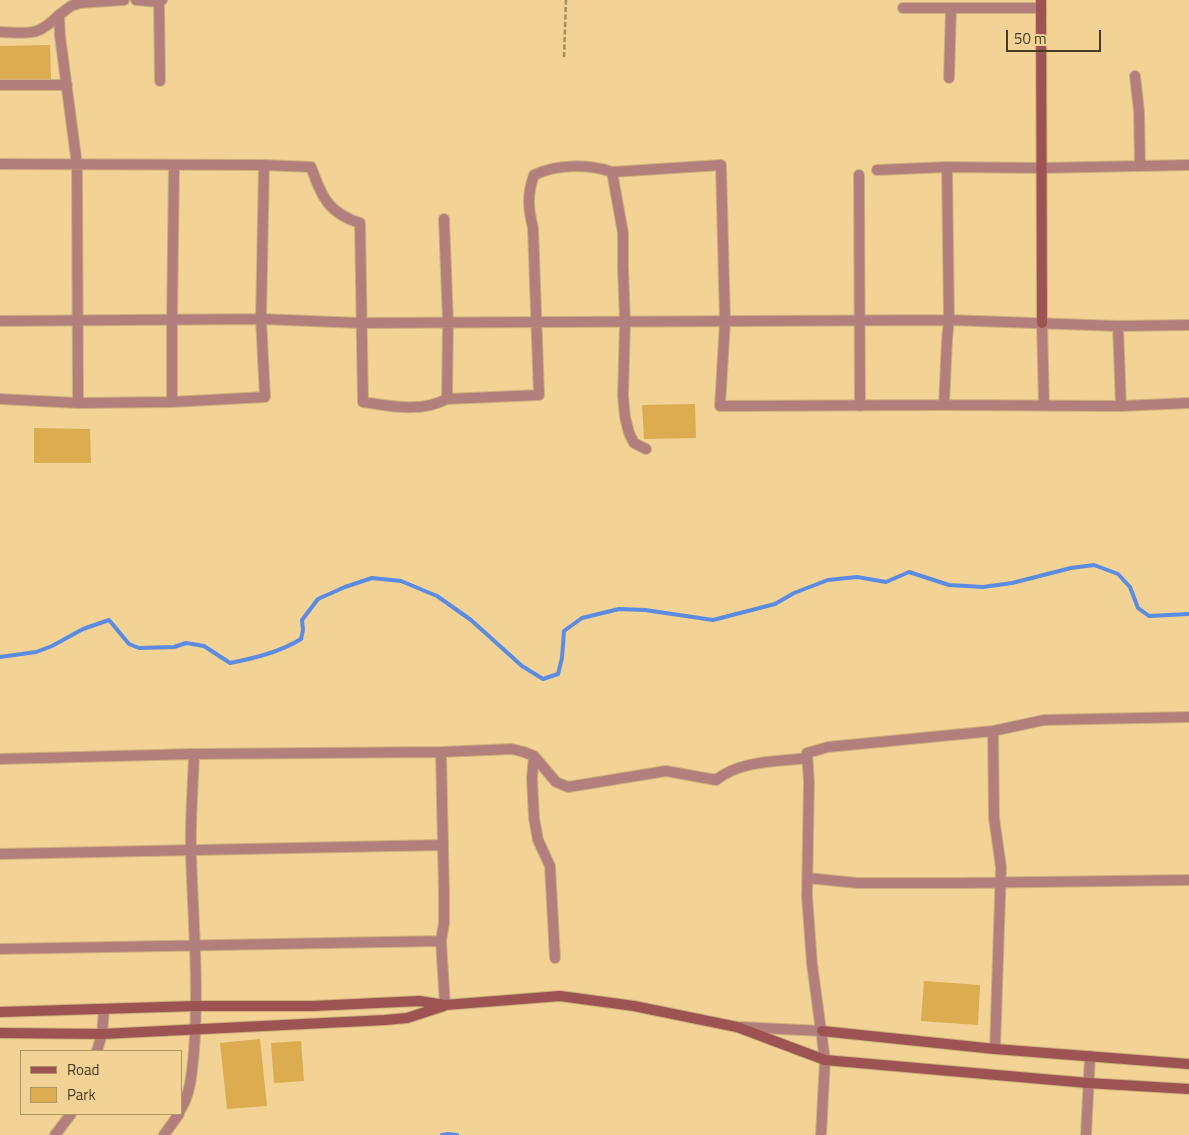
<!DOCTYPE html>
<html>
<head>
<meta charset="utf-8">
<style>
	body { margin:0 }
	#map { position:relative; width:1189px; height:1135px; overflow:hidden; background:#f3d295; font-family:"Titillium Web",sans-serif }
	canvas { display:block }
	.legend { position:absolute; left:20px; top:1050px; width:162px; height:65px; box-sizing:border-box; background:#f3d295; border:1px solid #af9667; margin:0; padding:6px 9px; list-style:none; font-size:15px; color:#483b22 }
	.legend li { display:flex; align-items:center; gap:10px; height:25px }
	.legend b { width:25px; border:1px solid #af9667 }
	.scale { position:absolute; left:1006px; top:30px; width:95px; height:22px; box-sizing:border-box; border:2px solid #483b22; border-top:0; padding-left:6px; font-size:15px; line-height:18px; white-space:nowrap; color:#483b22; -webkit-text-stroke:4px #f3d295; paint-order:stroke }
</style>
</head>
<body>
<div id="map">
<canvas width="1189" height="1135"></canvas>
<ul class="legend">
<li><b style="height:6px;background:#9c5352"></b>Road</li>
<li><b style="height:14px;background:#dbac50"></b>Park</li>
</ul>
<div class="scale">50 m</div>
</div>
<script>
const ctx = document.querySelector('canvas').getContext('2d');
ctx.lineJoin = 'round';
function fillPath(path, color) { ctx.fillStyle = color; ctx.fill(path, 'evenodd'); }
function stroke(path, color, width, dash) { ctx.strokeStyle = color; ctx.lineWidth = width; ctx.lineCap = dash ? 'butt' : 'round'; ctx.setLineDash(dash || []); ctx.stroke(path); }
fillPath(new Path2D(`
	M50,45L51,79L0,80V46Z
	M695,404L696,438L644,439L642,405Z
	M34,428L90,429L91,463H34Z
	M924,981L980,985L978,1025L921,1021Z
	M260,1039L267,1106L227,1109L220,1043Z
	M301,1041L304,1081L274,1083L271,1043Z`), '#dbac50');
stroke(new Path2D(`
	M0,657L36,652L52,646L83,629L109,620L129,644L139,648L174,647L186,643L204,646L230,663C255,658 280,652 301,639L303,630L302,620L318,599L345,587L372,578L401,581L437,596L471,620L522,666L543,679L558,674L562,658L564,631L582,618L619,609L645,610L713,620L775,604L794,593L828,580L857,577L886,582L909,572L949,585L983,587L1012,583L1071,568L1094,565L1118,574L1130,587L1138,608L1149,616L1189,614
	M442,1135L448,1134L457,1135`), '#5b8be3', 4);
const street = new Path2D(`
	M136,0L159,2
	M903,8H1041
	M0,32C30,33 37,37 59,15
	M1135,76L1139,111L1140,166
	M949,78L951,8
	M160,81L159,2L162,0
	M0,85H67
	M0,164L264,165L311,167C322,197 328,213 360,223L363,402C391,406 420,413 447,399L539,395L533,228C528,208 527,195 534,175C557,164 588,164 612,172L721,165L725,322L720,406L944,405L1121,406L1189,403
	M877,170L947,167L1041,168L1189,165
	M612,172L623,233V267L625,322L623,396L625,417L629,433L634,443L646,449
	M859,175L860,406
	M444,219L448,322L447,399
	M0,321L261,319L360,323L949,320L1118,326L1189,325
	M1042,323L1044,405
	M1118,326L1121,406
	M0,399L78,403L172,402L265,397L261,319L264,165
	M172,402V320L174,166
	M78,403L77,165L60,36L59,15L71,6L80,3L124,0
	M944,405L947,340L949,320L947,167
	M993,731L994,818L1001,867L995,1049
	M441,752L444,893V923L441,941L445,1005
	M534,756L532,778L534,818L538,840L550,866L555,958
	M0,759L194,754L441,752L512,749L524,752L534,756L556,782L568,787L666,771L716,780C741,760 777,762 807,758
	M0,854L442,845
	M808,878L857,883H961L1189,880
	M0,949L441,941
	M741,1027L822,1031
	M97,1051L102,1034L104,1009
	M181,1109C191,1092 192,1071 194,1051C199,985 193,919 191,853C190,820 193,787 194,754
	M55,1135L71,1114
	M164,1135L179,1114
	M821,1135L825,1060L812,964L807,896L809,781L807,753L828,747L993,731L1044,720L1189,717
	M1086,1135L1090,1056`);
const secondary = new Path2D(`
	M1041,0L1042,323
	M0,1012L196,1006H313L419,1001L445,1005L560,996L634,1006L737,1027L825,1060L1088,1083L1189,1089
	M822,1031L995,1049L1189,1064
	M0,1033L102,1034L385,1020L407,1018L444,1006`);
stroke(street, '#cdb17c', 12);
stroke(secondary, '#cdb17c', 12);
stroke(new Path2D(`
	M564,57L566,0`), '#a38c60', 2.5, [5, 2.5]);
stroke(street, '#b27f7d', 10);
stroke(secondary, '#9c5352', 10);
</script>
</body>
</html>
